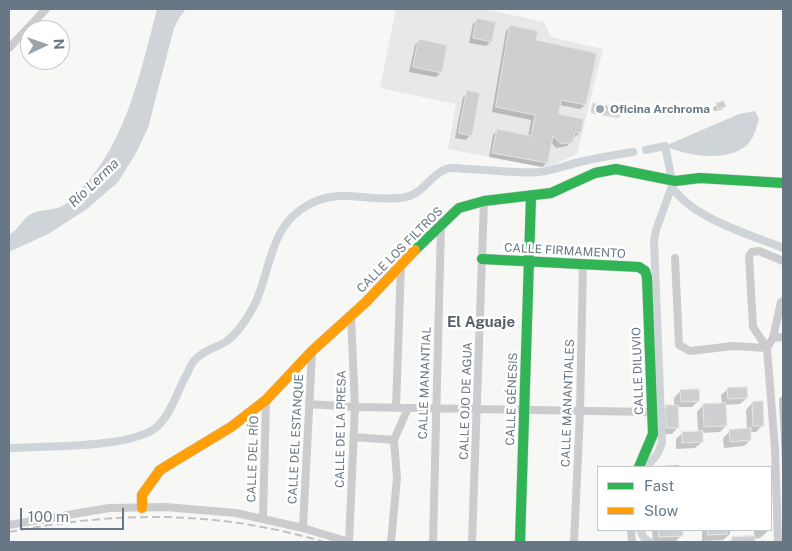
<!DOCTYPE html>
<html>
<head>
<meta charset="utf-8">
<style>
	body { margin:0 }
	#map { position:relative; width:792px; height:551px; overflow:hidden; background:#f7f7f6; font-family:"Public Sans",sans-serif }
	canvas { display:block }
	.frame { position:absolute; inset:0; border:10px solid #687785; pointer-events:none }
	.legend { position:absolute; left:597px; top:466px; width:175px; height:65px; box-sizing:border-box; background:#fff; border:1px solid #c3c9ce; margin:0; padding:6px 9px; list-style:none; font-size:15px; color:#687785 }
	.legend li { display:flex; align-items:center; gap:10px; height:25px }
	.legend b { width:25px; border:1px solid #c3c9ce }
	.north { position:absolute; left:20px; top:20px; width:50px; height:50px; box-sizing:border-box; background:#fff; border:1px solid #c3c9ce; border-radius:50%; rotate:87deg; font-size:14px; font-weight:700; line-height:20px; text-align:center; color:#687785 }
	.north::after { content:''; display:block; margin:auto; width:18px; height:22px; background:#9aa4ad; clip-path:polygon(50% 0,100% 100%,50% 72%,0 100%) }
	.scale { position:absolute; left:20px; top:508px; width:104px; height:22px; box-sizing:border-box; border:2px solid #687785; border-top:0; padding-left:6px; font-size:15px; line-height:18px; white-space:nowrap; color:#687785; -webkit-text-stroke:4px #fff; paint-order:stroke }
</style>
</head>
<body>
<div id="map">
<canvas width="792" height="551"></canvas>
<div class="frame"></div>
<ul class="legend">
<li><b style="height:6px;background:#30b455"></b>Fast</li>
<li><b style="height:6px;background:#ff9f0a"></b>Slow</li>
</ul>
<div class="north">N</div>
<div class="scale">100 m</div>
</div>
<script>
const ctx = document.querySelector('canvas').getContext('2d');
ctx.lineJoin = 'round';
function fillPath(path, color) { ctx.fillStyle = color; ctx.fill(path, 'evenodd'); }
function stroke(path, color, width, dash) { ctx.strokeStyle = color; ctx.lineWidth = width; ctx.lineCap = dash ? 'butt' : 'round'; ctx.setLineDash(dash || []); ctx.stroke(path); }
function label(font, color, halo, rows, align = 'center') {
  ctx.font = font + ' "Public Sans",sans-serif'; ctx.lineWidth = 5; ctx.setLineDash([]); ctx.textBaseline = 'middle'; ctx.strokeStyle = halo; ctx.fillStyle = color; for (const [text, x, y, turn = 0] of rows) {
    ctx.save(); ctx.translate(x, y); ctx.rotate((+turn || 0) * Math.PI / 180); ctx.textAlign = isNaN(turn) ? turn : align; if (halo) ctx.strokeText(text, 0, 0); ctx.fillText(text, 0, 0); ctx.restore();
  }
}
fillPath(new Path2D(`
	M396,9H484L544,22L551,37L603,49L577,154L547,168L448,149L456,104L380,88Z`), '#e7e9e9');
fillPath(new Path2D(`
	M157,9H186L179,18L174,28L148,128L135,155L118,182L87,209L48,234L9,252V235C18,230 22,219 31,214C40,209 54,211 64,205C71,201 77,193 83,187C127,139 141,70 157,9Z
	M755,111L759,119C756,128 755,136 748,144C730,163 686,156 665,146L739,114Z`), '#ced4d8');
fillPath(new Path2D(`
	M477,20L491,41L486,46L469,43L473,24Z
	M510,27L535,41L585,105L580,109L559,105L557,115L580,132L575,137L573,136L572,141L567,146L556,148L551,142L547,163L542,167L489,157L493,135L497,131L528,137L531,120L492,112L506,31Z
	M419,41L441,72L436,77L409,72L415,45Z
	M468,92L470,135L466,140L455,138L463,97Z
	M593,104L619,117L618,118L591,113Z
	M716,105L724,107L721,110L714,111L713,108Z
	M728,389L747,398L740,404L725,405L726,426L720,432L702,433V442L695,448L676,449V439L682,433L698,432L697,412L703,405L722,404L721,395Z
	M680,391L699,400L692,407H677L678,427L672,434H661L660,413L667,407L674,406V398Z
	M783,395V485L779,399Z
	M752,403L763,425L756,432H750V440L744,446L724,448L723,438L730,431L747,430L746,410Z
	M679,465V467H656L657,466Z
	M652,530H682V535L675,542H653Z
	M702,530H730V534L723,540L702,541Z
	M754,530H767V532L760,538L753,539L754,542H729L733,538L754,537Z`), '#0003');
stroke(new Path2D(`
	M646,150L665,146L671,175
	M672,186C689,217 751,235 783,248
	M9,448C42,446 136,449 159,425C173,410 177,391 187,374C189,370 191,364 194,361C203,350 216,348 227,341C239,332 248,317 255,304C271,269 270,225 308,205C341,186 371,204 406,197C424,193 430,175 446,169C452,167 459,168 465,169C489,169 515,174 539,172C551,171 564,166 576,163C595,158 614,155 633,152
	M647,467L658,453L662,443L654,241L656,230L672,186
	M640,530L644,538L650,542`), '#ced4d8', 8);
const building = new Path2D(`
	M477,18L496,22L492,42L473,38Z
	M510,25L538,31L536,40L597,53L586,105L561,100L559,114L584,119L581,133L575,132L573,142L561,144L553,136L548,163L492,153L497,129L531,136L535,115L496,107Z
	M419,39L447,45L442,73L413,67Z
	M467,90L480,93L472,136L459,133Z
	M724,101L726,107L717,109L716,103Z
	M593,103L622,108L620,117L591,112Z
	M747,387L748,398L728,399L727,388Z
	M699,389L700,401L681,402L680,390Z
	M763,401L764,426H753L752,402Z
	M726,403L727,426L704,427L703,404Z
	M666,405H678L679,428H667Z
	M751,428V440L730,442L729,430Z
	M703,431V442L682,443V432Z
	M659,530H683V536L659,537Z
	M708,530H727V534L708,535Z
	M755,536V542H732V537Z`);
fillPath(building, '#cecfd0');
stroke(building, '#e6e6e6', 1);
const fast = new Path2D(`
	M415,250L459,208L484,201L551,193L595,173L616,169L675,181L700,178L783,183
	M482,259L639,267L645,271L647,277L653,434L639,467
	M520,542L531,197`);
const slow = new Path2D(`
	M142,508V495L160,470L231,427L266,400L312,351L366,302L415,250`);
stroke(fast, '#d4d5d6', 11);
stroke(slow, '#d4d5d6', 11);
stroke(new Path2D(`
	M9,48L46,9
	M675,258L679,345L690,351L733,346L767,348
	M773,338L783,337
	M767,348L773,338L781,302L783,301
	M309,404L355,407L651,412
	M396,408L401,264
	M354,437L394,440
	M263,519L266,400
	M9,525L109,508L165,507L236,513L303,528L349,542
	M303,528L312,351
	M631,530L632,542
	M349,542L355,407L351,316
	M391,542L397,478L394,440L408,408
	M433,542L441,225
	M472,542L484,201
	M574,542L580,412L583,264
	M778,542L775,449L767,348L753,327L749,256L752,252L759,251L783,261`), '#ccccce', 8);
stroke(fast, '#30b455', 10);
stroke(slow, '#ff9f0a', 10);
stroke(new Path2D(`
	M9,532C117,511 217,510 324,542`), '#c1c2c4', 2, [8, 4]);
for (const [x, y, r, color] of [
	[600,109,5,"#9aa4ad"]
]) { const dot = new Path2D(); dot.arc(x, y, r, 0, 2 * Math.PI); ctx.fillStyle = color; ctx.fill(dot); stroke(dot, '#fff', 2); }
label('bold 12px', '#687785', '#fff', [
	["Oficina Archroma",610,109]
], 'left');
label('12px', '#687785', '#fff', [
	["CALLE LOS FILTROS",400,250,-45],
	["CALLE FIRMAMENTO",565,251,3],
	["CALLE DILUVIO",638,371,-92],
	["CALLE MANANTIAL",425,383,-88],
	["CALLE GÉNESIS",512,399,-88],
	["CALLE OJO DE AGUA",466,401,-88],
	["CALLE MANANTIALES",568,403,-88],
	["CALLE DE LA PRESA",341,429,-89],
	["CALLE DEL ESTANQUE",296,439,-87],
	["CALLE DEL RÍO",253,459,-88]
]);
label('italic 14px', '#647781', '#fff', [
	["Río Lerma",94,183,-44]
]);
label('bold 15px', '#56606b', '#fff', [
	["El Aguaje",481,322]
]);
</script>
</body>
</html>
